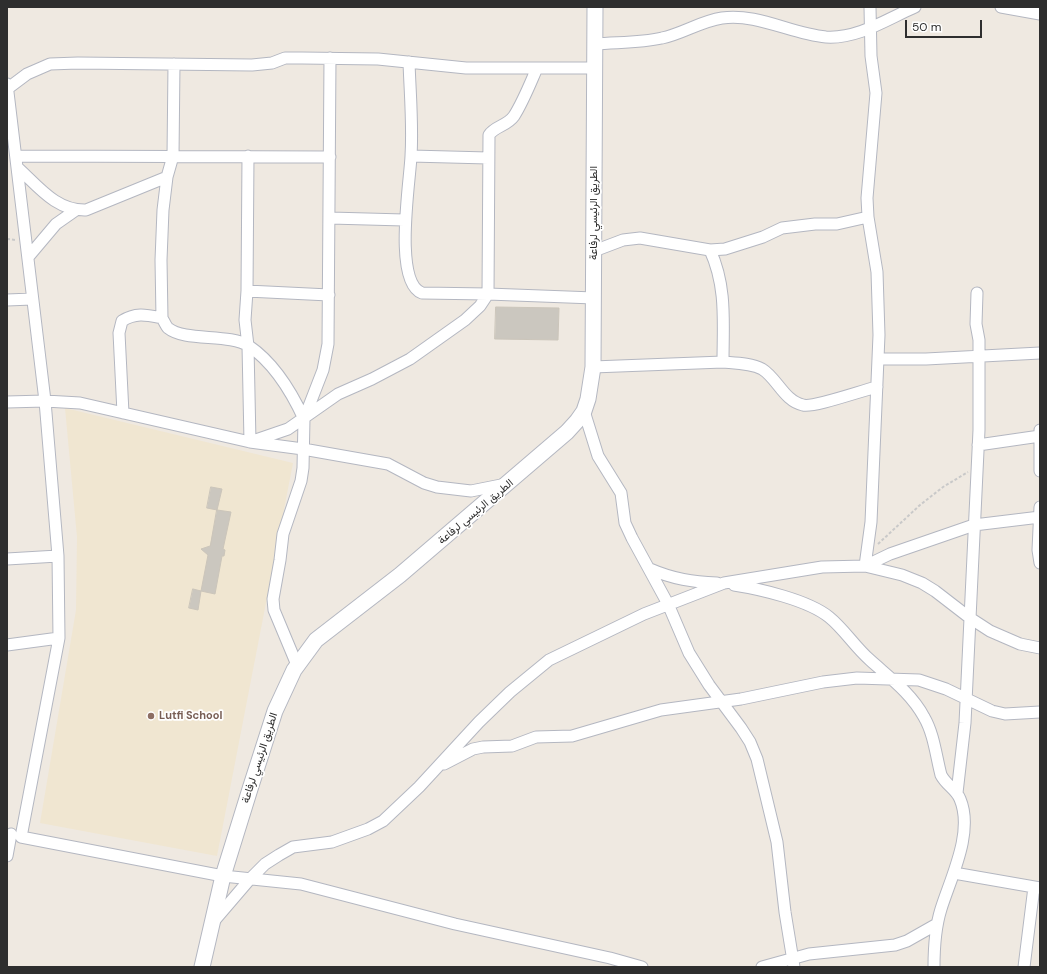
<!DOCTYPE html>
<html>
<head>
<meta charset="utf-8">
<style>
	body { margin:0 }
	#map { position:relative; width:1047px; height:974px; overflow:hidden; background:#efe9e1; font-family:"DM Sans",sans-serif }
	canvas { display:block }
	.frame { position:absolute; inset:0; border:8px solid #2e2e2e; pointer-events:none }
	.scale { position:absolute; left:905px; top:20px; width:77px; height:18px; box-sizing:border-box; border:2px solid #2e2e2e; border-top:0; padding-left:5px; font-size:12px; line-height:14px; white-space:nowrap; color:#2e2e2e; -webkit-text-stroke:3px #fff; paint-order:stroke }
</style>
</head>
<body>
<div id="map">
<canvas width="1047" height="974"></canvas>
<div class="frame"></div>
<div class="scale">50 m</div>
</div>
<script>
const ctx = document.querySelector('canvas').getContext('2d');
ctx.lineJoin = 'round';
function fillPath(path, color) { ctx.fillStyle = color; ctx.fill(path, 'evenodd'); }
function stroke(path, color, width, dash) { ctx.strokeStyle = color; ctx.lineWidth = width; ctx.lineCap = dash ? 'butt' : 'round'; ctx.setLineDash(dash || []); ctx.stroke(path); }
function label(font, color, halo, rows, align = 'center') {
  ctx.font = font + ' "DM Sans",Vazirmatn,sans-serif'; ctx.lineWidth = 3.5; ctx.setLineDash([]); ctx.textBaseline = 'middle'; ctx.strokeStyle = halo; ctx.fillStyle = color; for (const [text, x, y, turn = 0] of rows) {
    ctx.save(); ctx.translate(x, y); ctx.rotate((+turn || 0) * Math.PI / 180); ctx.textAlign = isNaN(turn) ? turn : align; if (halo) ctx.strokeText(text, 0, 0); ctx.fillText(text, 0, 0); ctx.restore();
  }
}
fillPath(new Path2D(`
	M65,408L293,463L217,856L40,823L76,610L77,537Z`), '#f0e6d1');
const building = new Path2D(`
	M496,307L559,308L558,340L495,339Z
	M211,487L222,489L217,510L207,508Z
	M217,510L231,512L223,549L225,550L224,556H222L215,594L201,591L208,555L201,549L210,546Z
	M193,589L201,591L198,610L189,608Z`);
fillPath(building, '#cbc7bf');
stroke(building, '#cbc5ba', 1);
const street = new Path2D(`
	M1001,7L1040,14
	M595,44C617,42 640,43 662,38C682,34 701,21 722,18C758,13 791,34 826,37C858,39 887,19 915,7
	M409,62C410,93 413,125 411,156C410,182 393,282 422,293L488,294L594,298
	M7,84L45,401L58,556L59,638L21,837L223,876L301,884L455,924L610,958L642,967
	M7,89L27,74L50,64L78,63L252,65L272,63L285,58H302L378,59L466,68H595
	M17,156L330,157
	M248,156L247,291L245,320L248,346L250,442L288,429L338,394L372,379L410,359L465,320L480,306L488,294L489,135C495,126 507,126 514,116C523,102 530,84 537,68
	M411,156L488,158
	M18,168C38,186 56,211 86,210L167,177
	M330,218L404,220
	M710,250C727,287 723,323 723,362
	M594,251L623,240L640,238L710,250L725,249L763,237L782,228L815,224H837L868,217
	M29,256L56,224L76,210
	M247,291L329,295
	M7,300L32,299
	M162,318L161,260L163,210L167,177L173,156L174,64
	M879,359H926L1040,353
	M593,367L723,362C735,363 751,363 762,369C777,378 784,401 803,405C813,408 863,390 877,387
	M7,402L45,401L80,403L250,442L303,449L388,464L424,483L437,487L471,491L506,484
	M584,411L598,456L621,493L625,523L632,538L668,604L689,653L709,685L741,728L750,742L757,759L777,842L785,912L794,967
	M123,413L119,333L122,321C136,312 147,315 162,318C164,321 166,326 168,328C185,342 229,333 249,346C274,363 292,393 304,419
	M1040,430V471
	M978,445L1040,436
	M1040,507L1038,550L1040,563
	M7,559L58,556
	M865,566L871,522L879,335L877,272L868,217L867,198L876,93L871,56L870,7
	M865,566L890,554L974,525L1040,517
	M650,569C673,579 693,582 717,583
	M734,585C760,589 808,600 829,617C844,629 855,647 870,660C890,678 911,693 924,717C934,734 936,756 941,775C946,785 956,789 960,799C974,832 951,877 941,909C935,928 934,947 934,967
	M7,645L59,638
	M297,665L274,610L273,599L280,560L283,534L301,481L303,468L304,419L323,370L328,344L330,58
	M444,764L473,749L483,747L512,746L536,737L572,736L661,710L741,699L823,682L857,678L919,680L946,689L992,711L1005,714L1040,712
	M957,793L965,723L979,430V340L976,324L977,293
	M7,856L11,834
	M954,873L1040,888
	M214,921L250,879L265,864L279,855L293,847L332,842L368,829L383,821L419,787L479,722L510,692L549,660L644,614L724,583L822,567L865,566L902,575L922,583L935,591L970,618L990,631L1020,644L1040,648
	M762,967L809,954L895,945L907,941L937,924
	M1024,967L1034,887`);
const secondary = new Path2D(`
	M202,967L223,876L250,789L275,711L294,670L316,640L400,575L567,432L577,421L584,411L588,399L593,367L595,7`);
stroke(street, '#b4b7c1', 13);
stroke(secondary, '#b4b7c1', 17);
stroke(new Path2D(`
	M7,239L16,240
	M878,544L920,505L943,487L968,472`), '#c9c9c9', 2, [3, 2]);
stroke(street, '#fff', 11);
stroke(secondary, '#fff', 15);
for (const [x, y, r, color] of [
	[151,716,4,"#8d6e63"]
]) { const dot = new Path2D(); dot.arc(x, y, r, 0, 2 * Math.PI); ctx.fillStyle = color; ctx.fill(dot); stroke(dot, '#fff', 1.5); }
label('11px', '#2e2e2e', '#fff', [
	["الطريق الرئيسي لرفاعة",594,213,-90],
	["الطريق الرئيسي لرفاعة",476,512,-40],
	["الطريق الرئيسي لرفاعة",260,758,-72]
]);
label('bold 11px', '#785e54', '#fff', [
	["Lutfi School",159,716]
], 'left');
</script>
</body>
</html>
